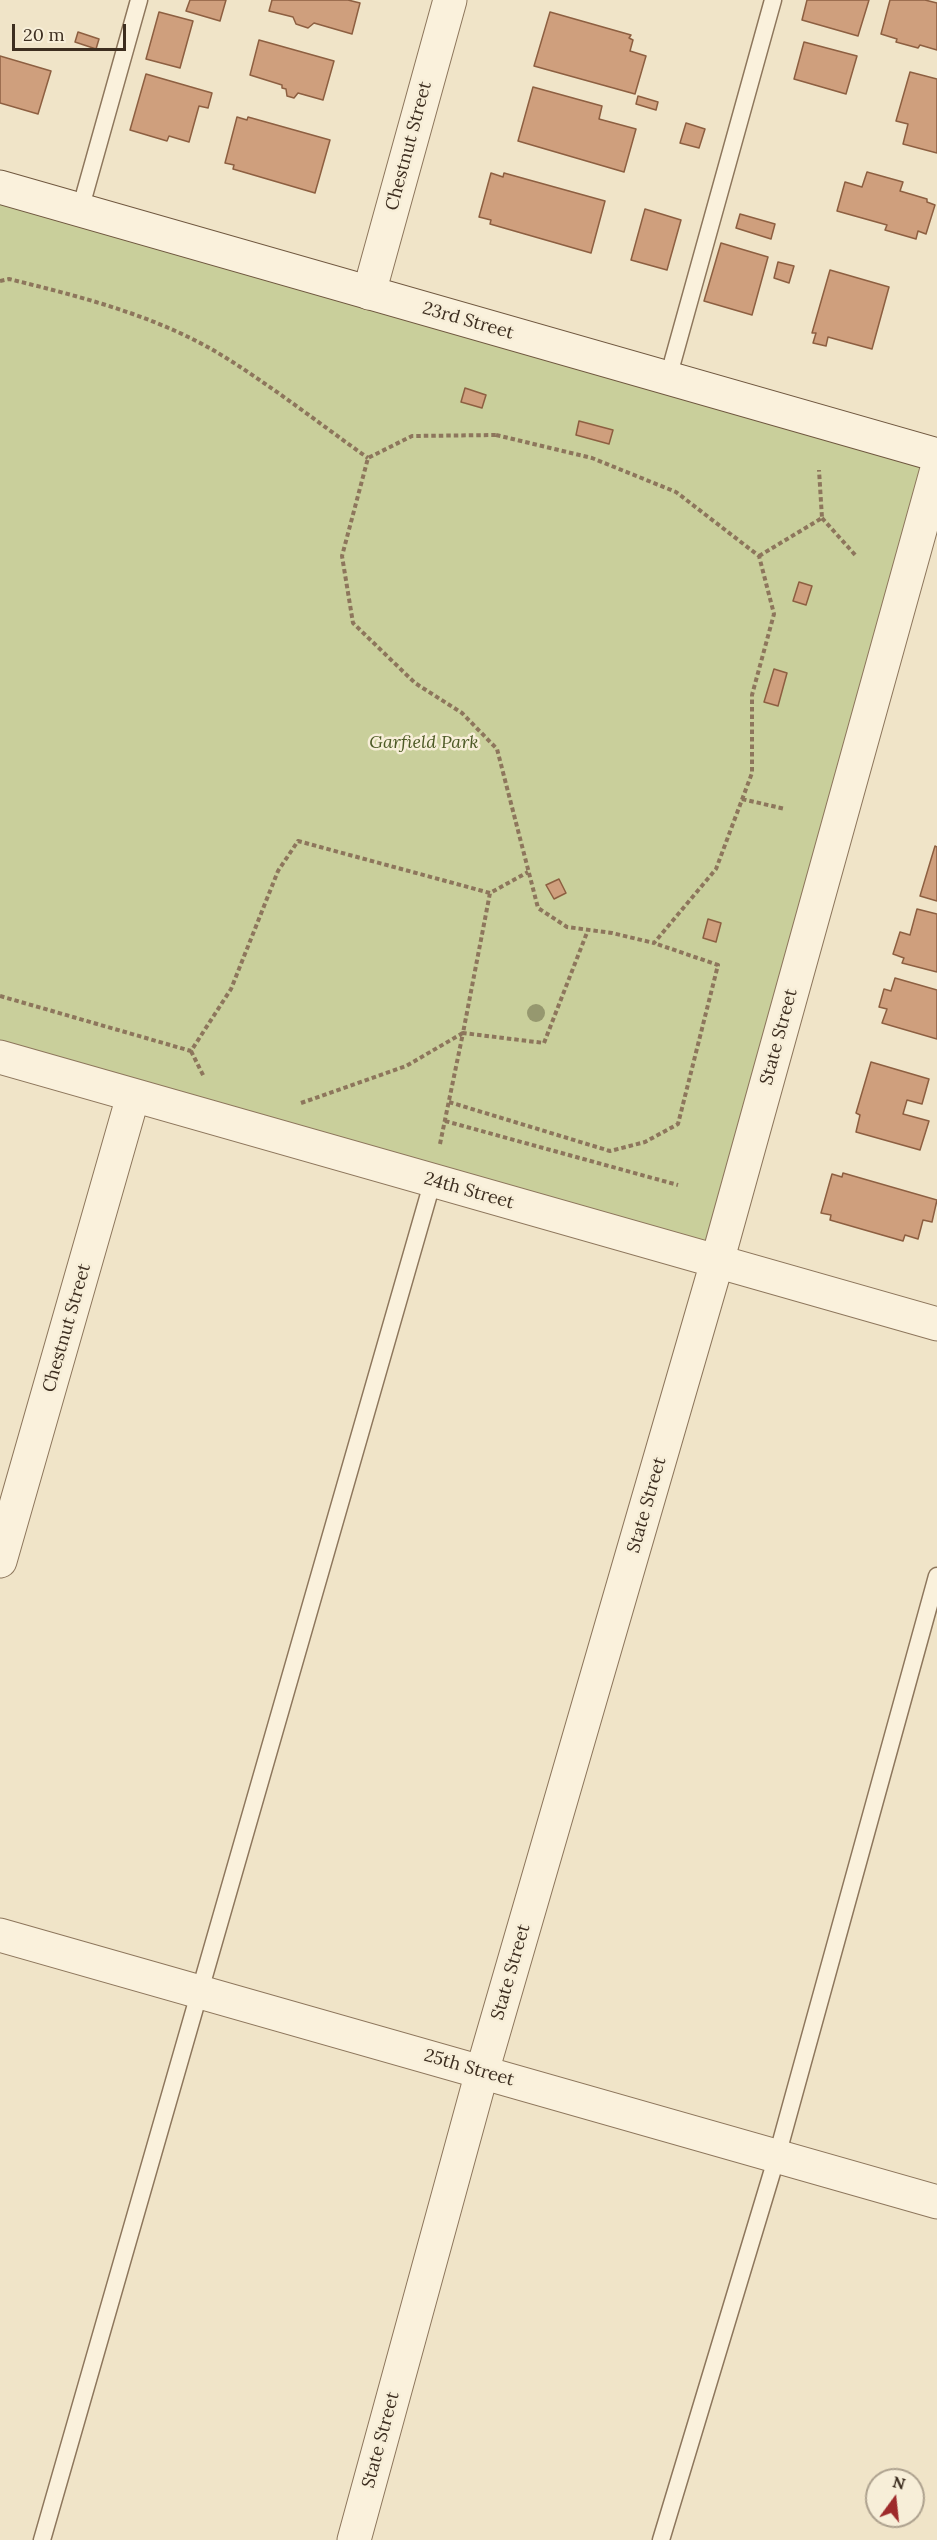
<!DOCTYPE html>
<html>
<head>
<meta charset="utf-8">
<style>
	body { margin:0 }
	#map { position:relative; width:937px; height:2540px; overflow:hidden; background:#f0e4c8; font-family:Lora,serif }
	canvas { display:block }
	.north { position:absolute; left:865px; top:2468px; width:60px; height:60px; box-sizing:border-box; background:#f7eed8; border:2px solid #ada18e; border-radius:50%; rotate:15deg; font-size:16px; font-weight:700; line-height:24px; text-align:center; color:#3d2e20 }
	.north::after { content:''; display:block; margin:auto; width:21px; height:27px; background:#9e2a2b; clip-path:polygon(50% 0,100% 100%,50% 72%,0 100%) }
	.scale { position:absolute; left:12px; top:24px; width:114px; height:27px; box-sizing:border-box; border:3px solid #3d2e20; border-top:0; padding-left:8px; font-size:18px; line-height:21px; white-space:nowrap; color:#3d2e20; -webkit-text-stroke:4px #f7eed8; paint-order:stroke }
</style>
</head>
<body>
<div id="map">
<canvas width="937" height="2540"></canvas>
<div class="north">N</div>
<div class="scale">20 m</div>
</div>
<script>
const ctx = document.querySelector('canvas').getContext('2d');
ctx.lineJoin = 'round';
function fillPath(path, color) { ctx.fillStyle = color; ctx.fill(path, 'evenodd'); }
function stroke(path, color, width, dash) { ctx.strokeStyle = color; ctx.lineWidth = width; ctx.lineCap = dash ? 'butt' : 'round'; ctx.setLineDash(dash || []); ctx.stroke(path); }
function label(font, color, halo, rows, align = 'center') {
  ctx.font = font + ' Lora,serif'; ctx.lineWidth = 5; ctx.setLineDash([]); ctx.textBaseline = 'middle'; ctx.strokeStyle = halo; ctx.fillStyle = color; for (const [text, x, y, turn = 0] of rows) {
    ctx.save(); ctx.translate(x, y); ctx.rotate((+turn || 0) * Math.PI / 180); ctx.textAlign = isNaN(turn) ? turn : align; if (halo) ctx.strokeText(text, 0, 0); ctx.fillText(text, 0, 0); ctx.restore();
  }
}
fillPath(new Path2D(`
	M0,187L937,455L717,1262L0,1057Z`), '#c9cf9b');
const building = new Path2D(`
	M190,0H226L220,21L186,11Z
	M272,0H348L360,3L352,34L314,23L308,28L296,24L293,17L269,11Z
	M807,0H869L858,36L802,20Z
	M890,0H925L937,3V50L920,45L918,48L896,42L897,39L881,34Z
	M159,12L193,21L180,68L146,59Z
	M550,12L631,35L629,38L633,40L630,51L646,56L635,94L534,66Z
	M78,32L99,39L96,49L75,42Z
	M259,40L334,61L323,100L298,93L294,98L287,96L286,89L282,88V85L250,75Z
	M804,42L857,56L846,94L794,79Z
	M0,56L51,71L38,114L0,103Z
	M910,72L937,79V153L903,144L908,124L896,121Z
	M146,74L212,93L208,108L199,106L189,142L169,136L167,141L130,130Z
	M533,87L602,106L599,119L636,129L624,172L518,141Z
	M638,96L658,102L656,110L636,104Z
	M237,117L247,120L248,117L330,140L315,193L233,169L234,165L225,163Z
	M686,123L705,129L699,148L680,143Z
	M867,172L903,182L900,191L927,199V202L935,205L926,234L918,231L916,239L885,230L887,225L837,211L845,182L862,187Z
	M491,173L503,177L504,173L605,201L591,253L490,224L491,220L479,217Z
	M645,209L681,220L667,270L631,260Z
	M740,214L775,224L771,239L736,228Z
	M721,243L768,257L752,315L704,301Z
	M778,262L794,266L789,283L774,278Z
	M830,270L889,287L872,349L828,337L826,346L813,343L816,333H812Z
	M465,388L486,395L482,408L461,402Z
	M579,421L613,430L609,444L576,435Z
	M799,582L812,586L806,605L793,601Z
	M774,669L787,673L778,706L764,702Z
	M935,846L937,847V901L920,896Z
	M559,879L566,893L554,899L546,885Z
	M917,909L937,914V972L902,963L904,958L893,954L900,932L910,935Z
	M708,919L721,923L716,942L703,938Z
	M895,978L937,990V1039L882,1023L887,1009L879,1007L884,989L891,991Z
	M871,1062L929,1079L922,1104L907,1100L903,1114L929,1121L920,1150L856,1132L860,1115L856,1113Z
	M843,1173L937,1200L932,1222L923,1220L918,1239L905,1235L903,1241L830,1220L831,1215L821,1213L832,1174L842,1177Z`);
fillPath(building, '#cf9f7d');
stroke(building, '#8d5f41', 1.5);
const lane = new Path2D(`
	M80,210L139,0
	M668,378L773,0
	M42,2540L433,1180
	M661,2540L777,2156L937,1576`);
const street = new Path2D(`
	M369,293L450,0
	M0,1057L937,1324
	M0,1561L133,1096
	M0,1935L937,2202
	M354,2540L482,2072L717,1262L937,469`);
const secondary = new Path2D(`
	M0,187L937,455`);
stroke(lane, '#8d765c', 19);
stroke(street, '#8d765c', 35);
stroke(secondary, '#6f573f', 35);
stroke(new Path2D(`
	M0,281L9,279C82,297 158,316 223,356C273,387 320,424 368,458
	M496,435L592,458L676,492L759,556L774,614L752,695V773L716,869L654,943L612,933L567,927L538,908L497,749L462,713L415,683L353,623L342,556L368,458L412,436Z
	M822,518L857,557
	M759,556L822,518L819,470
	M742,799L785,809
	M0,996L191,1051L231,989L278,871L298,841L490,893L528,872
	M191,1051L204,1077
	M449,1102L610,1151L645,1142L678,1124L718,965L654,943
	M301,1103L406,1066L463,1033L490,893
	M445,1121L678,1185
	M440,1144L463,1033L544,1043L588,930`), '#8d765c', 4, [4.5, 3]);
stroke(lane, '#faf1dc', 16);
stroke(street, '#faf1dc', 33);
stroke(secondary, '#faf1dc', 33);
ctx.fillStyle = '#96986f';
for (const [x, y] of [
	[536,1013]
]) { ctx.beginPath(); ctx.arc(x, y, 9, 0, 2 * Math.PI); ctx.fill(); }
label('18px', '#3d2e20', '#f7eed8', [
	["Chestnut Street",409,146,-75],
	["23rd Street",468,321,16],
	["State Street",779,1037,-75],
	["24th Street",469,1191,16],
	["Chestnut Street",67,1328,-74],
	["State Street",647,1505,-74],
	["State Street",511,1972,-74],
	["25th Street",469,2068,16],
	["State Street",381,2440,-75]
]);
label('italic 18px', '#4d5a26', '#f7eed8', [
	["Garfield Park",424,743]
]);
</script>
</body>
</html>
